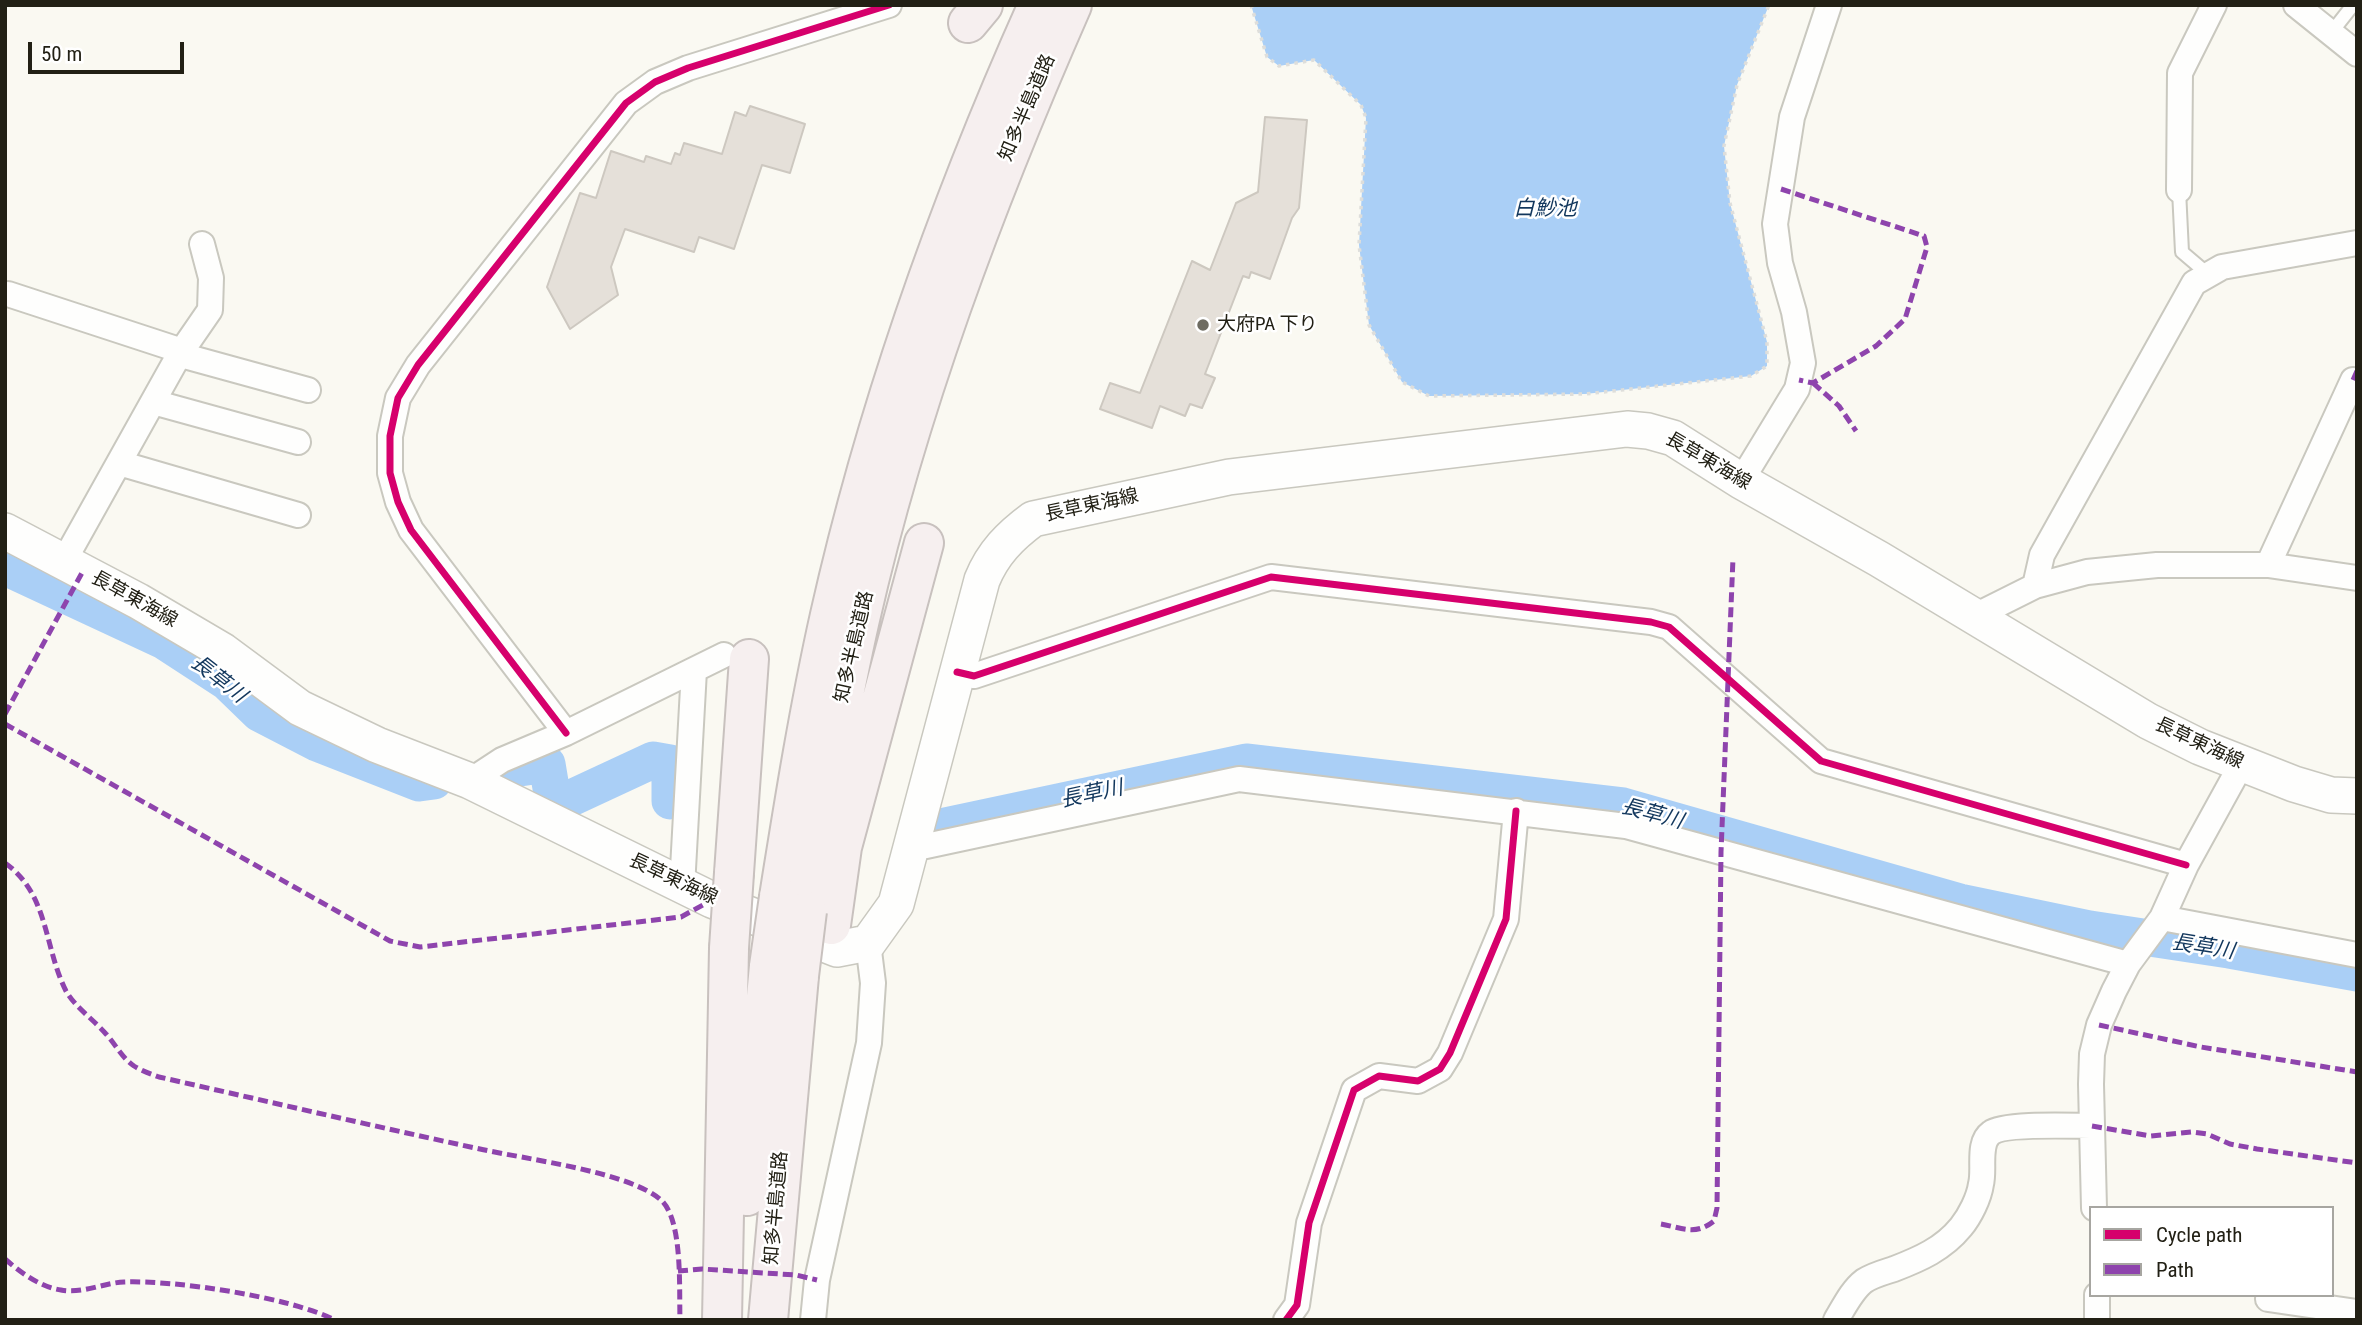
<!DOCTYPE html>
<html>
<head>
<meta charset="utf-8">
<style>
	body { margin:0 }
	#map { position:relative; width:2362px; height:1325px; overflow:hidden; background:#faf9f2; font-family:"Roboto Condensed",sans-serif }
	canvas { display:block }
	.frame { position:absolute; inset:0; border:7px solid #222015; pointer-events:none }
	.legend { position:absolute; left:2089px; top:1206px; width:245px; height:91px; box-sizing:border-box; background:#fff; border:2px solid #a7a6a1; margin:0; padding:9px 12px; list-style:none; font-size:21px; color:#222015 }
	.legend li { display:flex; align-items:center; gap:14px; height:35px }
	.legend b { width:35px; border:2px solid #a7a6a1 }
	.scale { position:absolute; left:28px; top:42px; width:156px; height:32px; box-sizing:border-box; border:4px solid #222015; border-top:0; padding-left:9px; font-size:21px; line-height:24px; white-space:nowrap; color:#222015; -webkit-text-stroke:5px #fff; paint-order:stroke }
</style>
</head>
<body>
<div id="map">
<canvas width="2362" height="1325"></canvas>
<div class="frame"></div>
<ul class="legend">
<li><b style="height:9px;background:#d6006c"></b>Cycle path</li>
<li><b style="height:9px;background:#8e44ad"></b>Path</li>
</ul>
<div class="scale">50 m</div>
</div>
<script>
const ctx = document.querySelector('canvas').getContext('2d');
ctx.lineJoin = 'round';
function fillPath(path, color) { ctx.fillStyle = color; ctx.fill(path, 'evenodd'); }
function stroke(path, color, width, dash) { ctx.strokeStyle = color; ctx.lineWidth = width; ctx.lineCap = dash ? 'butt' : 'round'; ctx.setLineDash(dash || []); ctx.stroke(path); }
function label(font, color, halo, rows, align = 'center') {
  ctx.font = font + ' "Roboto Condensed","Noto Sans JP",sans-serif'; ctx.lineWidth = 5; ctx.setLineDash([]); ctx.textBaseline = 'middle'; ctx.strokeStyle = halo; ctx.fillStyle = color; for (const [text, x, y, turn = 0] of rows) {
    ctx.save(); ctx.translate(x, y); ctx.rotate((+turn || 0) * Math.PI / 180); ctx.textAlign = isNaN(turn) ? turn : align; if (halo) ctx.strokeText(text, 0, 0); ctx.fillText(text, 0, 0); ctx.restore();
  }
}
fillPath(new Path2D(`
	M1251,5H1769L1737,85L1724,146L1730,203L1767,342V366L1751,376L1585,394L1429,396L1402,382L1369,325L1359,245L1366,118L1361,105L1314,60L1279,66L1267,57Z`), '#aacff6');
stroke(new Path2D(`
	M5,567L164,641L227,682L259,713L317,743L419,783L434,781
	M513,769L547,764L554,806L653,760L670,763V801
	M940,827L1246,762L1623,806L1960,902L2090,929L2229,950L2357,973`), '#aacff6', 37);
const building = new Path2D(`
	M750,106L805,124L790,173L762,165L734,249L699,237L694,252L625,229L611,267L618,295L570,329L547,287L580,193L596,198L611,151L644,162L646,156L671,164L675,153L680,155L684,143L722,154L735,112L746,116Z
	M1265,117L1307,120L1299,208L1292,218L1270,279L1251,272L1249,278L1243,276L1205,374L1215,378L1202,408L1190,404L1185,416L1160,406L1152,428L1100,409L1110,383L1140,393L1192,261L1210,270L1236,203L1258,192Z`);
fillPath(building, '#e5e0d9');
stroke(building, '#cdc8c0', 2);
const lane = new Path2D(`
	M2331,33L2353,5
	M2179,190L2182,252L2209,275`);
const street = new Path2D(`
	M2296,5L2357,54
	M2179,190L2180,73L2214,5
	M8,294L173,348L188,357L308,390
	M153,402L298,442
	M119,463L298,515
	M1741,481L1797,389L1803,363L1794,312L1780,263L1775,224L1792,117L1829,5
	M64,561L179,355L210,310L211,278L202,244
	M2268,565L2353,380
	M2035,586L2042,555L2194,283L2222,267L2357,243
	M1975,616L2035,586L2087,572L2157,565H2268L2357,578
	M957,672L974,676L1271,577L1651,622L1669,627L1821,761L2186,865
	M566,733L411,530L398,502L390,473V436L398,398L418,365L626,103L655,82L688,68L889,5
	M470,781L502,760L566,733L724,655
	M911,845L926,846L1239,779L1626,826L2128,964
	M682,887L694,670
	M2162,918L2357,955
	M2094,1208L2091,1084L2092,1054L2099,1025L2114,991L2128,964L2162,918L2186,865L2241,765
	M2097,1295V1320
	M2268,1299L2357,1312
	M813,1320L817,1280L869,1043L873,983L868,943
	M1286,1320L1297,1305L1309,1223L1354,1090L1379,1076L1418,1081L1440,1069L1450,1053L1506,919L1516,811
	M1836,1320C1844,1307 1852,1290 1864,1281C1873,1275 1885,1272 1894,1269C1920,1259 1943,1249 1961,1227C1970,1216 1979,1198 1981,1184C1985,1169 1977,1143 1991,1133C2004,1123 2072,1126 2092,1126`);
const secondary = new Path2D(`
	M5,531L138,601L223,651L300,708L377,745L470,781L712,900L837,949L868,943L896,904L982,580C993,553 1010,536 1033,519L1229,477L1627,429L1648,431L1673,438L1741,481L1879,559L2148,721L2200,747L2294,784L2331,795L2357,796`);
const highway = new Path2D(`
	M968,23L983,5
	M734,873L749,659
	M779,897C794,803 809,709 830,615C877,406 950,201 1038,5
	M807,911C822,813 838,716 860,619C908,408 985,203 1072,5
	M831,925L842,847L924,543
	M747,1196L769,966
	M722,1320L729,948
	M768,1320L799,976`);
stroke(lane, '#c9c8bf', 16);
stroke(street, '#c9c8bf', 28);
stroke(secondary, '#c9c8bf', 38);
stroke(highway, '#c8c1be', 42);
stroke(new Path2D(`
	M1251,5L1267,57L1279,66L1314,60L1361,105L1366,118L1359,245L1369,325L1402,382L1429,396L1585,394L1751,376L1767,366V342L1730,203L1724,146L1737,85L1769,5`), '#dededb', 3.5, [3.5, 5]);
stroke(lane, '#fefefd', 12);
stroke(street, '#fefefd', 24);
stroke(secondary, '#fefefd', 35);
stroke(highway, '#f6efef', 38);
const highwayBridge = new Path2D(`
	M729,948L734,873
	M769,966L779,897
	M799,976L807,911`);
stroke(highwayBridge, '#c8c1be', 42, []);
stroke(highwayBridge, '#f6efef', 38);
stroke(new Path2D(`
	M1781,189L1924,236L1927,247L1905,319L1876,346L1813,383L1799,380
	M2353,380L2357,371
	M1813,383L1839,406L1856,431
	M5,714L83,571
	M5,724L390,941L420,947L681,917L712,900
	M5,863C49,894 44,948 66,991C75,1007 94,1020 106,1034C116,1045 122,1058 134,1066C142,1071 151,1074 159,1077C266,1101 373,1126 480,1149C524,1159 632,1172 662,1201C683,1222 679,1290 680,1320
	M2099,1025L2201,1047L2357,1072
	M2092,1126L2151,1136L2192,1132L2207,1134L2230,1144L2257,1149L2357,1163
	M1661,1224C1683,1228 1695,1236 1714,1221L1717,1208L1721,852L1733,558
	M5,1259C20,1272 40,1287 61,1290C82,1294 103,1283 124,1282C176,1280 289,1297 335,1320
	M678,1271L702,1269L796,1275L817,1280`), '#8e44ad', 5, [10, 5]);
stroke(new Path2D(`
	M957,672L974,676L1271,577L1651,622L1669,627L1821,761L2186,865
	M566,733L411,530L398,502L390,473V436L398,398L418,365L626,103L655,82L688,68L889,5
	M1286,1320L1297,1305L1309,1223L1354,1090L1379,1076L1418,1081L1440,1069L1450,1053L1506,919L1516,811`), '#d6006c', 7);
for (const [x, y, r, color] of [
	[1203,325,7,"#6e6c62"]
]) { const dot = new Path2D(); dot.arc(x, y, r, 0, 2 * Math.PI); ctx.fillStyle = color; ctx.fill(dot); stroke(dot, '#fff', 2.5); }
label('19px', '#222015', '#fff', [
	["知多半島道路",1028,108,-67],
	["長草東海線",1708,462,30],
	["長草東海線",1092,506,-12],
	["長草東海線",134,600,29],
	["知多半島道路",855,647,-77],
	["長草東海線",2199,744,25],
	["長草東海線",673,880,25],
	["知多半島道路",777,1208,-85]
]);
label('19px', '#222015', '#fff', [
	["大府PA 下り",1217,325]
], 'left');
label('italic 21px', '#12375d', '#fff', [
	["白魦池",1545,210],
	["長草川",218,680,38],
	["長草川",1092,795,-12],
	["長草川",1652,815,15],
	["長草川",2203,948,9]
]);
</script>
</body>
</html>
